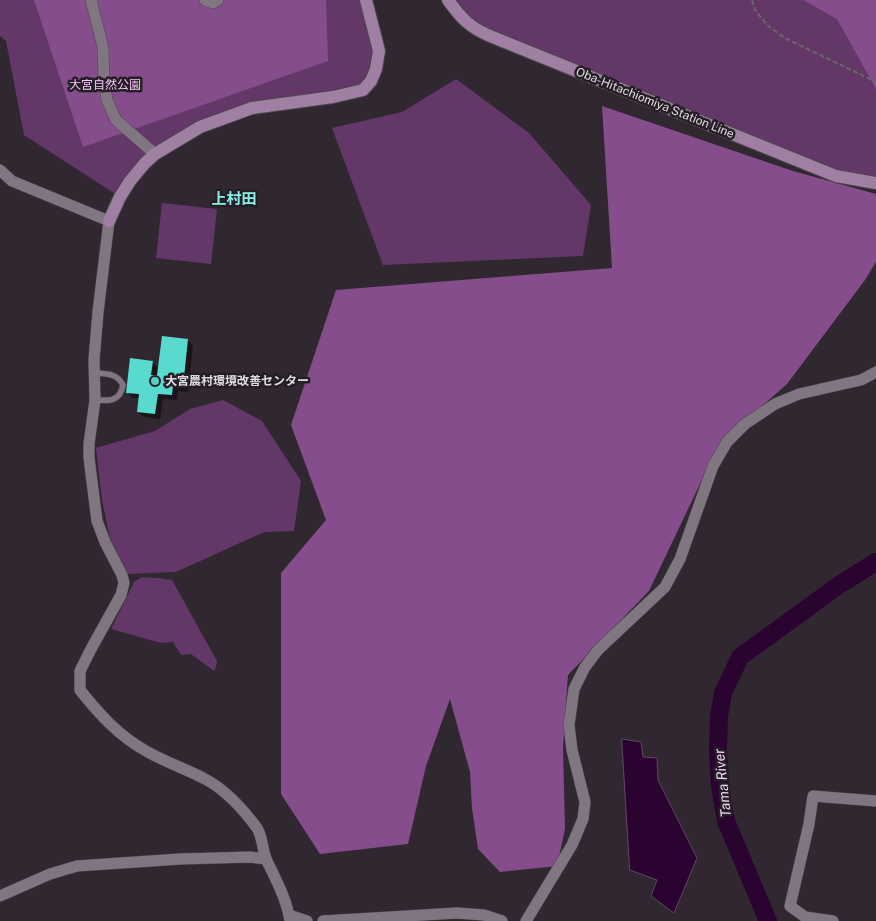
<!DOCTYPE html>
<html>
<head>
<meta charset="utf-8">
<style>
	body { margin:0 }
	canvas { display:block; background:#302731 }
</style>
</head>
<body>
<canvas width="876" height="921"></canvas>
<script>
const ctx = document.querySelector('canvas').getContext('2d');
ctx.lineJoin = 'round';
function fillPath(path, color) { ctx.fillStyle = color; ctx.fill(path, 'evenodd'); }
function stroke(path, color, width, dash) { ctx.strokeStyle = color; ctx.lineWidth = width; ctx.lineCap = dash ? 'butt' : 'round'; ctx.setLineDash(dash || []); ctx.stroke(path); }
function label(font, color, halo, rows, align = 'center') {
  ctx.font = font + ' "Public Sans","Noto Sans JP",sans-serif'; ctx.lineWidth = 5; ctx.setLineDash([]); ctx.textBaseline = 'middle'; ctx.strokeStyle = halo; ctx.fillStyle = color; for (const [text, x, y, turn = 0] of rows) {
    ctx.save(); ctx.translate(x, y); ctx.rotate((+turn || 0) * Math.PI / 180); ctx.textAlign = isNaN(turn) ? turn : align; if (halo) ctx.strokeText(text, 0, 0); ctx.fillText(text, 0, 0); ctx.restore();
  }
}
fillPath(new Path2D(`
	M0,0H366L379,51L363,90L252,108L155,154L120,197L24,135L6,41L0,36Z
	M448,0H876V183L854,179L490,36Z
	M456,79L529,133L591,205L583,256L383,265L332,128L402,112Z
	M162,203L217,209L211,264L156,258Z
	M223,400L262,421L301,481L294,531L264,532L176,572L128,574L110,538L102,500L96,448L155,431L190,409Z
	M142,577L158,578L172,580L217,661L216,667L214,671L191,654L181,655L173,642L161,643L111,629L134,582Z`), '#643769');
fillPath(new Path2D(`
	M34,0H326L328,61L83,147Z
	M803,0H876V89L837,19Z
	M602,106L793,171L876,194V262L865,280L787,384L719,444L649,591L568,675L563,747L565,829L557,866L500,872L478,849L472,808L470,772L450,699L426,766L408,844L320,854L281,794V573L326,520L291,425L336,290L612,268Z`), '#854d8b');
const water = new Path2D(`
	M622,739L641,742L643,757L657,758L658,780L697,858L674,913L651,896L657,880L630,870Z`);
fillPath(water, '#2b0330');
stroke(water, '#614465', 1);
fillPath(new Path2D(`
	M188,340L193,346L188,392L178,391L177,400L163,399L160,419L144,417L138,412L140,398H133L127,392L152,362L159,369Z`), '#0007');
stroke(new Path2D(`
	M768,921L726,821L720,787L718,750L719,716L723,693L740,657L839,585L876,562`), '#2b0330', 18);
fillPath(new Path2D(`
	M162,336L188,339L183,387L173,386L172,395L158,394L155,414L137,412L139,394L126,393L130,358L153,361L151,375H157Z`), '#59dacf');
const lane = new Path2D(`
	M95,373C106,374 117,373 123,385C120,402 109,401 95,400`);
const street = new Path2D(`
	M91,0L103,47L104,81L107,100L116,120L155,154
	M205,0L213,3L218,0
	M0,170L12,181L109,221L98,312L94,360L95,400L89,444V458L97,521L105,542L122,575L124,583L121,595L91,649L80,671V690C99,714 119,736 146,751C165,762 186,769 205,779C226,790 243,809 257,828C263,837 262,851 267,861C276,880 287,900 290,921
	M0,896L50,874L77,866L180,859L250,857L266,859
	M289,915L307,921
	M323,921L457,913L484,915L502,921
	M526,921L572,845L583,819L585,802L572,750L569,725L574,689L585,667L598,650L665,587L680,559L713,466L727,442L745,424L775,404L799,394L861,380L876,372
	M833,921L805,917L790,906L809,824L813,796L876,801`);
const secondary = new Path2D(`
	M448,0C461,18 469,27 490,36L836,176L876,183
	M109,221L120,197L130,181L145,163L155,154L200,127L252,108L333,97L363,90L371,81L376,69L379,51L366,0`);
stroke(lane, '#4c454d', 7);
stroke(street, '#4c454d', 12);
stroke(secondary, '#4c454d', 14);
stroke(new Path2D(`
	M752,0L755,10L767,25L785,38L876,82`), '#6c646c', 2, [5, 2.5]);
stroke(lane, '#807581', 5.5);
stroke(street, '#807581', 11);
stroke(secondary, '#9f7fa2', 12);
for (const [x, y, r, color] of [
	[155,381,5,"#56cec3"]
]) { const dot = new Path2D(); dot.arc(x, y, r, 0, 2 * Math.PI); ctx.fillStyle = color; ctx.fill(dot); stroke(dot, '#261e27', 2); }
label('12px', '#f3c4f8', '#261e27', [
	["大宮自然公園",105,85]
]);
label('12px', '#e0dae0', '#261e27', [
	["Oba-Hitachiomiya Station Line",655,103,22]
]);
label('bold 12px', '#e0dae0', '#261e27', [
	["大宮農村環境改善センター",165,381]
], 'left');
label('italic 14px', '#f6d6f9', '#261e27', [
	["Tama River",723,783,-96]
]);
label('bold 15px', '#87f1e6', '#261e27', [
	["上村田",234,199]
]);
</script>
</body>
</html>
